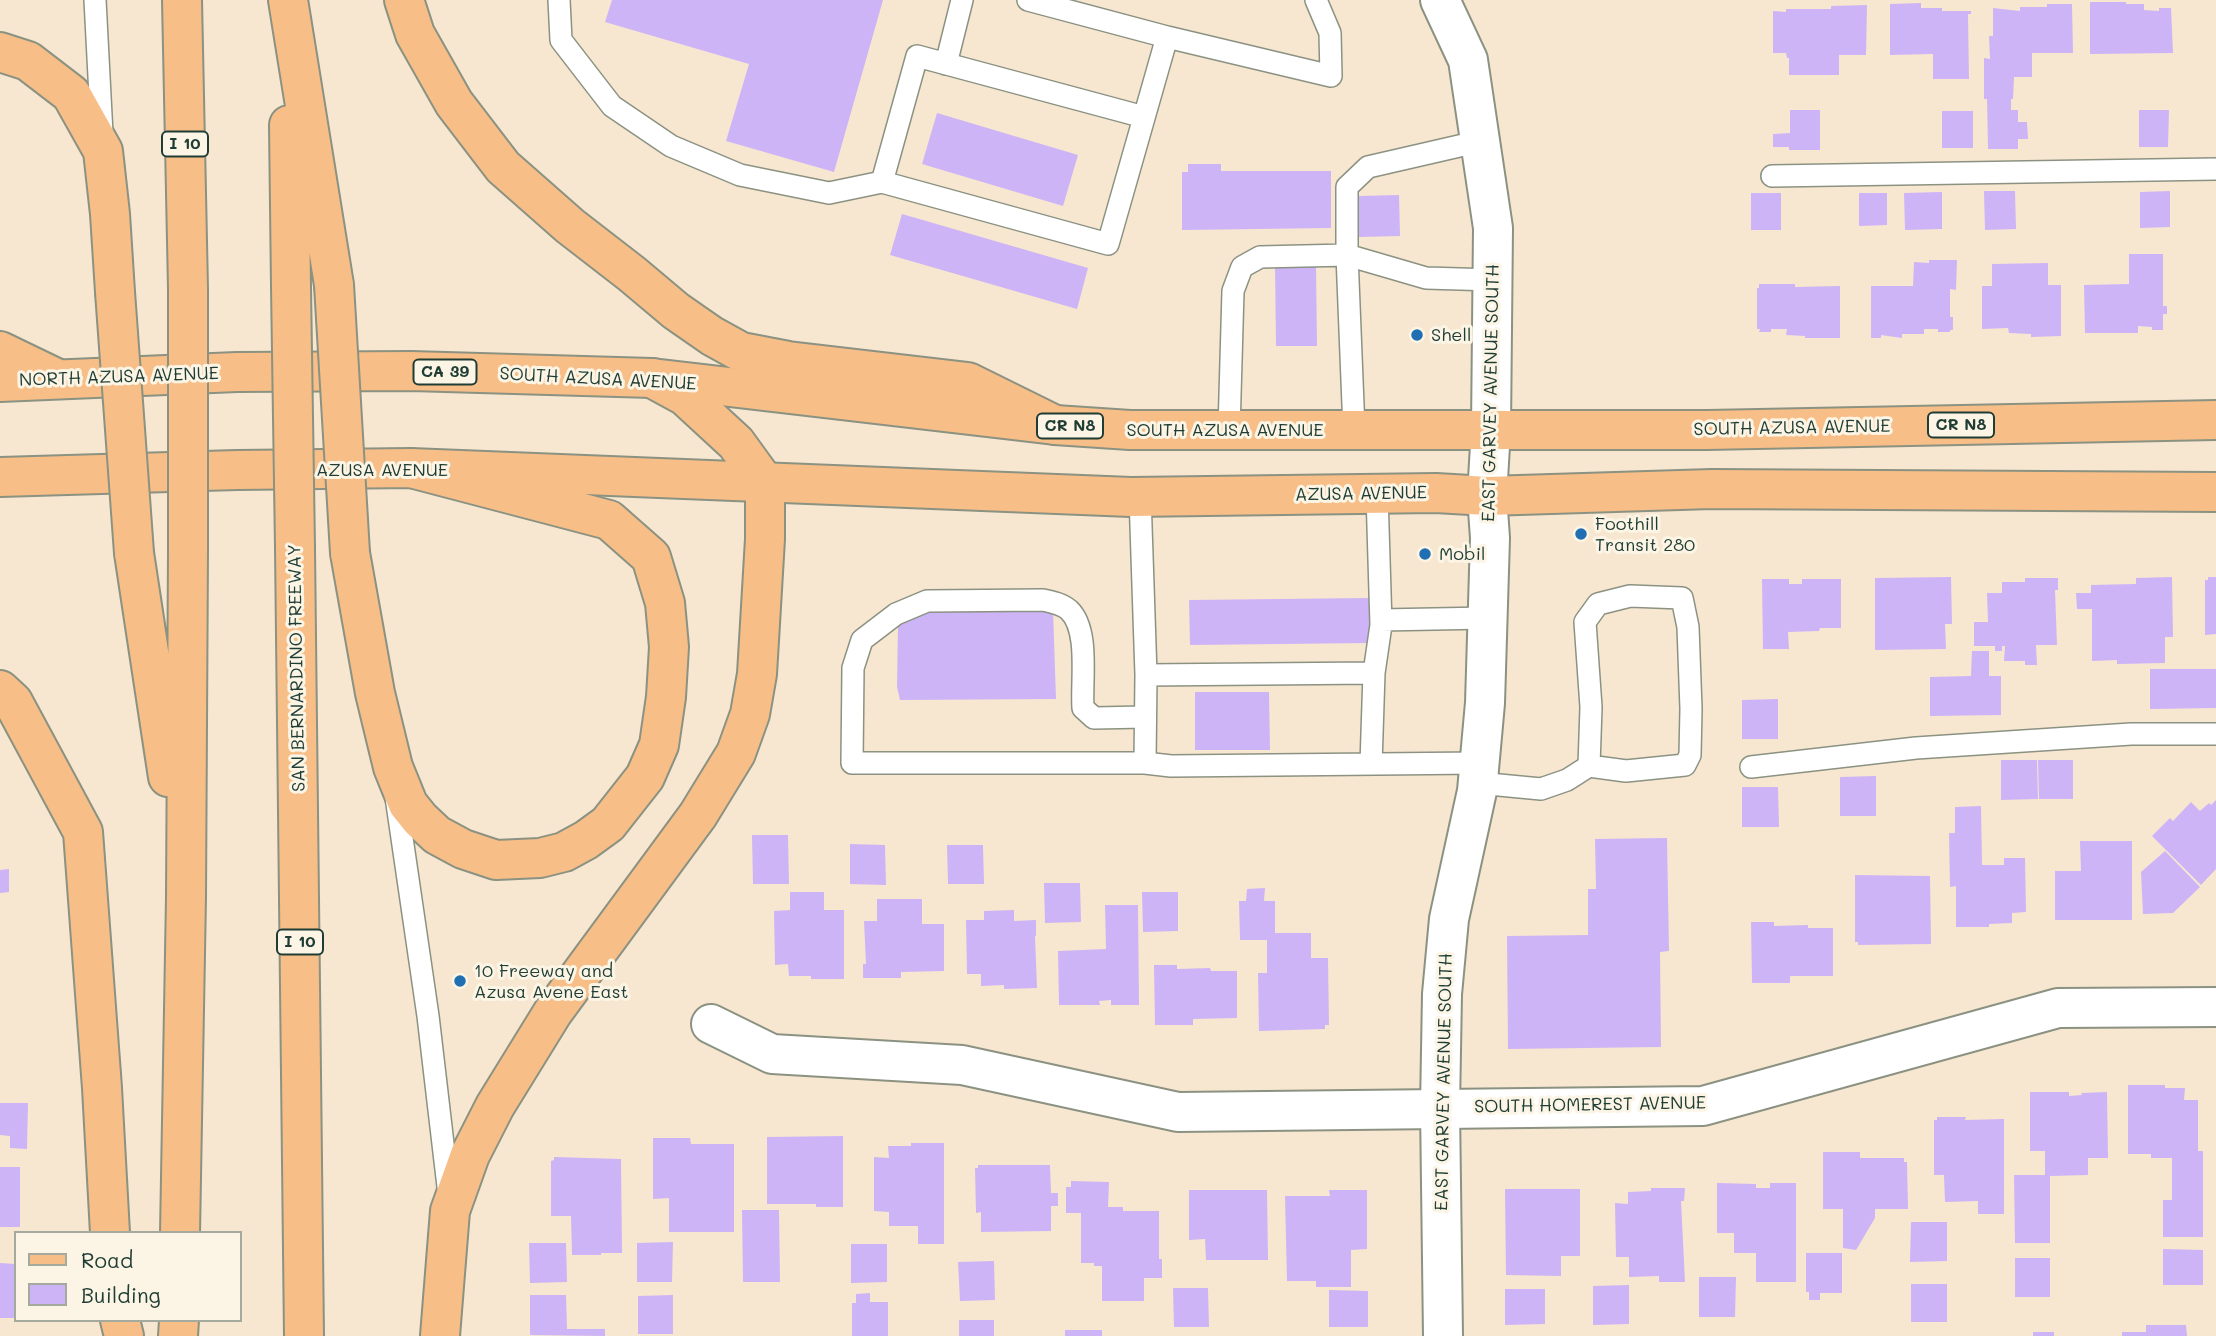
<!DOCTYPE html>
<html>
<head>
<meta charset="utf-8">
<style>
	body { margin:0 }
	#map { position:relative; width:2216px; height:1336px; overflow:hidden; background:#f7e7d0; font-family:Mali,sans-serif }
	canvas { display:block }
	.legend { position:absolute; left:14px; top:1231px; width:228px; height:91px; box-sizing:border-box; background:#fcf5e5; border:2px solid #a4ab9e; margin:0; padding:9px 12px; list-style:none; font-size:21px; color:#1f3d34 }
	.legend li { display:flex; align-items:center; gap:14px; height:35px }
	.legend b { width:35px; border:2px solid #a4ab9e }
</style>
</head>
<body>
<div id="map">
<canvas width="2216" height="1336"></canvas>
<ul class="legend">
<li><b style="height:9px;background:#f7be88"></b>Road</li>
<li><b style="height:19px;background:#cdb4f7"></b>Building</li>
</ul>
</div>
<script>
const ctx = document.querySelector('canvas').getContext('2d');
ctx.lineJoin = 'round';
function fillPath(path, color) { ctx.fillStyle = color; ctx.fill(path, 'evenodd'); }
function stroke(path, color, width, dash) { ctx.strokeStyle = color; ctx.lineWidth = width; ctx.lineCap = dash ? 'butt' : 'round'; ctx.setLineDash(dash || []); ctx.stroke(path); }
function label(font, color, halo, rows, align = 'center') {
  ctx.font = font + ' Mali,sans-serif'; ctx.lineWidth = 6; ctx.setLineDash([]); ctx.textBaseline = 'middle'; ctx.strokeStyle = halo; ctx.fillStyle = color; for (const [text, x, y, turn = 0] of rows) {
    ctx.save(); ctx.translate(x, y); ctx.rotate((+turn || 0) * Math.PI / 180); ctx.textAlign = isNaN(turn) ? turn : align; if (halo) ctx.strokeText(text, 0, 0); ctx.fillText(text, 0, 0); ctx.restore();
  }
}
fillPath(new Path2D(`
	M612,0H883L834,172L726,141L749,64L605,22Z
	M2090,2H2126V4H2144V10L2159,11V8H2171L2173,53L2090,54Z
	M1921,3V8H1942V11H1971V14H1968L1969,79H1933V54L1890,55V4Z
	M2047,4H2072L2073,53H2032V77H2014L2013,99H2011V110H2018V122H2027L2028,139H2018V149H1988L1987,99H1984V58L1990,59L1989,36H1993V8L2020,11V7H2047Z
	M1867,5L1866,55H1839V75H1789V58H1787L1786,53H1773V11L1786,12V9H1831V6Z
	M1790,110H1820V150H1789V147H1773V134L1790,133Z
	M2139,110H2169L2168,147H2139Z
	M1942,111H1973V148H1942Z
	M937,113L1078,155L1063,206L922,164Z
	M1188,164H1221V171H1331V228L1182,230V172H1188Z
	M1984,191H2015L2016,229L1985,230Z
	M2170,191V227L2140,228V192Z
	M1942,192V229L1905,230L1904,193Z
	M1751,193H1781V230H1751Z
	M1859,193H1887V225L1859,226Z
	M1399,195L1400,236L1359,237L1358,196Z
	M902,214L1088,268L1077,309L890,255Z
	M2129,254H2163V306H2167V314H2163V330H2152V327L2138,326V333H2085L2084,285L2129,284Z
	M1929,260H1957L1956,290L1950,289V317H1953V330H1950V332H1938V329H1924V334H1902V338L1881,335V338H1871V286H1913L1914,262L1929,263Z
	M2048,263V285H2061V336L2031,337V334L2009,333L2008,328L1982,329V286H1992V264Z
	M1275,264H1316L1317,346H1276Z
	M1759,284H1795V287L1840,286V338H1805V336L1786,335L1787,329H1771V332H1759L1760,329H1757V288H1759Z
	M1951,577L1952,624H1945L1946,649L1875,650V578Z
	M2172,577L2173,637H2165V663L2117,664V660L2092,661V609H2077L2076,593H2091V585L2136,584V578Z
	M2208,577H2216V634L2205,635V580H2208Z
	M2025,578H2058V590H2055L2057,645H2036L2037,665H2025V661H2004L2005,646H2002V651H1995V646H1974V622H1988L1987,593H2002V582H2025Z
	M1762,579H1789V584H1802V579H1841V628H1820L1819,631L1788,632L1789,649H1763Z
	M1370,598L1371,643L1190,645L1189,600Z
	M930,608L1053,610L1056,699L900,700L897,687L898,625Z
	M1972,651H1989V676H2001V715L1930,716V677L1971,676Z
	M2150,669H2216V708L2150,709Z
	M1195,692H1269L1270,750H1195Z
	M1778,699V739H1742V700Z
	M2001,760H2037L2038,799L2001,800Z
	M2038,760H2073V799H2039Z
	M1876,776V816H1840V777Z
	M1742,787H1778L1779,827H1742Z
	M2216,800V869L2201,885L2152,836L2170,818L2173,821L2191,802L2200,811L2209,803L2211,805Z
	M1981,806L1982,865H2004V858H2025L2026,912L2012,913V923L1989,924V927H1956V886L1950,887L1949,833H1955V807Z
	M752,835H788L789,884H753Z
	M1667,838L1669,951L1660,952L1661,1047L1508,1049L1507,936L1588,935V889H1596L1595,839Z
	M2080,841H2132V920H2055V871H2081Z
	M850,844L885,845L886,885L850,884Z
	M947,845H983L984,884H948Z
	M2165,851L2200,887L2173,913L2143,914L2141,872Z
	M9,869V892L0,893V870Z
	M1855,875L1930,876L1931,944L1858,945V942H1855Z
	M1044,883H1080L1081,922L1045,923Z
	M1265,888L1264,901H1275V933H1311V958H1328L1329,1025H1325V1029L1259,1031L1258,973H1267V940H1240L1239,901H1246L1247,889Z
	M790,892H824V910H844V979H811V976H789L788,964L775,965L774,911L790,910Z
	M1142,892H1178V931L1143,932Z
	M877,899H922V924H944V971L901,972V978H863V964H866L864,921H877Z
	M1105,905H1138L1139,1005H1111V1000L1099,1001L1100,1005H1059L1058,951L1106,949Z
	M1014,910V921L1036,920V936H1035L1037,988L1004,989V985L981,986V974H967L966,920H984V911Z
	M1751,922H1774V926L1808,925V928H1833V976H1790V983H1752Z
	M1154,965H1177V969L1210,968L1211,971H1237V1018L1193,1019V1025H1155Z
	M2128,1085H2165V1088H2185L2184,1100H2198V1151H2203V1237H2163V1200H2172V1158H2151V1154H2128Z
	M2030,1092H2069V1096L2082,1095L2081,1093L2107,1092L2108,1158H2088V1175L2050,1176V1243H2015L2014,1175H2045V1151H2030Z
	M0,1103H28L27,1149L10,1148V1136L0,1135Z
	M1937,1117H1966L1965,1120L2004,1119V1214H1978V1201L1945,1202L1944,1175H1934V1120H1937Z
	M843,1136V1207H816V1204H767V1137Z
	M653,1138H690L691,1144H734V1232H669V1198L653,1199Z
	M911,1143H944V1244H918V1226H889V1212L874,1211V1157L889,1158L888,1146H911Z
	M1823,1152H1860V1158H1904V1162H1907L1908,1209H1875V1218L1856,1250L1843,1248V1209H1823Z
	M554,1157L621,1159L622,1253H601V1255H572L571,1216H551V1161L554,1160Z
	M978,1165H1050L1051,1193H1058V1206H1051V1231L981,1232V1212L976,1213L975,1168H978Z
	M0,1167H20V1227H0Z
	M1071,1181L1109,1182L1108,1207H1123V1211H1159V1259H1162V1278H1144V1301H1102V1266H1094V1263H1081V1213H1066V1187H1071Z
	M1717,1183L1756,1184V1188H1770V1183H1796V1282H1756V1253H1734V1233H1717Z
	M1651,1188H1685L1684,1201H1681L1685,1282H1659V1276L1629,1277V1257H1616L1615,1203L1628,1204V1192L1651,1191Z
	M1505,1189H1580V1256H1561V1276L1506,1275Z
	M1189,1190H1267L1268,1260H1206L1205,1239L1189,1240Z
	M1329,1190H1367V1249L1351,1250V1287H1316V1281H1287L1285,1196H1330Z
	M742,1210H779L780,1282H743Z
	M1911,1222H1947V1261L1910,1262Z
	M673,1242L672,1282H637V1243Z
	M529,1243H566L567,1282L530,1283Z
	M851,1244H887V1282L851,1283Z
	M2163,1249L2203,1250V1285H2163Z
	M1806,1253H1842V1293H1820V1300H1809V1292H1806Z
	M2015,1258H2050V1297H2015Z
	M994,1261L995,1300L960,1301L958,1262Z
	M0,1263L16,1264V1318H0Z
	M1699,1277H1736L1735,1317H1699Z
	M1911,1284H1947V1322H1911Z
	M1629,1285V1324L1593,1325V1286Z
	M1173,1288H1208L1209,1327H1174Z
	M1505,1289H1545V1324L1505,1325Z
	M1329,1290L1368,1291V1327H1329Z
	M870,1293V1302H888V1336H852V1303H856V1294Z
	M530,1295H566L567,1329H605V1336L530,1335Z
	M673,1295V1334H638V1296Z
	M959,1320H994V1336H959Z
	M2146,1325H2186L2187,1336H2122V1332H2146Z
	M1065,1330H1102V1336H1065Z
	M2033,1332H2054V1336H2033Z`), '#cdb4f7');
const service = new Path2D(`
	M95,0L102,134
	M559,0L561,40L612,106L671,146L740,175L829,193L882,182L1108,244L1167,37
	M1028,0L1167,37L1331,76L1330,33L1316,0
	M946,64L962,0
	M1772,176L2216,169
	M882,182L917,56L1144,117
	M1229,430L1233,291L1242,267L1260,257L1347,255V187L1368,167L1481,141
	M1354,430L1347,255L1426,278L1493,280
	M1140,496L1146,675L1145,763L1171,766L1480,763
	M1381,620L1487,618
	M1146,675L1374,673L1381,625L1377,494
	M1145,717L1094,718L1083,708C1081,681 1090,630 1069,610C1062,604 1053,602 1043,600L927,601L896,614L862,640L853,668L852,763H1145
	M1371,764L1374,673
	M1751,767L1916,748L2131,734H2216
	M1478,783L1541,789L1567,780L1589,766L1591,707L1585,622L1598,604L1630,596L1682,598L1688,627L1691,709L1690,755L1685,765L1626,771L1589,766
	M396,797L428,1016L449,1195`);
const minor = new Path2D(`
	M711,1024L772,1054L962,1065L1178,1112L1703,1106L2058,1008L2216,1007`);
const tertiary = new Path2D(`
	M1440,0L1468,60L1493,228L1491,429L1487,496L1490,538L1485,703L1477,791L1449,919L1442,994L1440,1107L1443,1336`);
const primary = new Path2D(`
	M0,382L237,372L411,371L652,378L1055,425L1130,430H1707L2216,420
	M0,477L237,470L411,468L1131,497L1436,493L1487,496L1712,489L2216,492`);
const motorway = new Path2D(`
	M182,0L188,289
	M288,0L334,285
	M404,0L415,34L454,103L503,167L570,226L632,274L676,311L712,336L741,352L788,361L968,382L1055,425
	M0,52L28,61L71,94L103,151L110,214L115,292
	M289,125L291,287
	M0,351L56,378
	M295,548L304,1336
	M134,553L168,777
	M350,553L375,693L393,767L408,804L420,819L437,835L463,849L496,860L540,858L564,852L586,840L608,824L645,777L659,745L666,697L669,647L665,603L651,557L609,520L411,468
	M0,690L13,702L83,832L102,1088L110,1233
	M180,1233L186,897L188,551
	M120,1320L124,1336
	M178,1336L179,1320
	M440,1336L450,1211L470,1155L495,1106L553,1012L698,815L736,753L750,714L757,674L765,539V483L736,443L685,396L652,378`);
stroke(service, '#8b9282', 24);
stroke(minor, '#8b9282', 42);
stroke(tertiary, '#8b9282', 42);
stroke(primary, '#8b9282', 42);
stroke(motorway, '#8b9282', 42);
stroke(service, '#fff', 21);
stroke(minor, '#fff', 38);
stroke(tertiary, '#fff', 38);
stroke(primary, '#f7be88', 38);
stroke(motorway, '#f7be88', 38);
const motorwayBridge = new Path2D(`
	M334,285L350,553
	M291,287L295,548
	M115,292L134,553
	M188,551V289`);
stroke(motorwayBridge, '#8b9282', 42, []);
stroke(motorwayBridge, '#f7be88', 38);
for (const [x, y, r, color] of [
	[1417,335,7,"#1f6fb2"],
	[1581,534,7,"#1f6fb2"],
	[1425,554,7,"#1f6fb2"],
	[460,981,7,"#1f6fb2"]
]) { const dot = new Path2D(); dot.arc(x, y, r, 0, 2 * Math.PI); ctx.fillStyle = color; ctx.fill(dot); stroke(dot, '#fcf5e5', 2.5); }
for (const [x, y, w] of [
	[185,144,46],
	[445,372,63],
	[1961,425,66],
	[1070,426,66],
	[300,942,46]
]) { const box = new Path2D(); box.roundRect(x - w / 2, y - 12.5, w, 25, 5); ctx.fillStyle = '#fcf5e5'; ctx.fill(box); stroke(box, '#1f3d34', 2); }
label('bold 16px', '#1f3d34', null, [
	["I 10",185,144],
	["CA 39",445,372],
	["CR N8",1961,425],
	["CR N8",1070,426],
	["I 10",300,942]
]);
label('18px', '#1f3d34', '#fcf5e5', [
	["Shell",1431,335],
	["Foothill",1595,524],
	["Transit 280",1595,545],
	["Mobil",1439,554],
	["10 Freeway and",474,971],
	["Azusa Avene East",474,992]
], 'left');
label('18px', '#1f3d34', '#fcf5e5', [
	["NORTH AZUSA AVENUE",119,377,-2],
	["SOUTH AZUSA AVENUE",598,379,3],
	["EAST GARVEY AVENUE SOUTH",1491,393,-89],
	["SOUTH AZUSA AVENUE",1792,428,-1],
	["SOUTH AZUSA AVENUE",1225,430],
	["AZUSA AVENUE",382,470],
	["AZUSA AVENUE",1361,494,-1],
	["SAN BERNARDINO FREEWAY",297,668,-91],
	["EAST GARVEY AVENUE SOUTH",1444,1082,-89],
	["SOUTH HOMEREST AVENUE",1590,1105,-1]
]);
</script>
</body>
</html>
